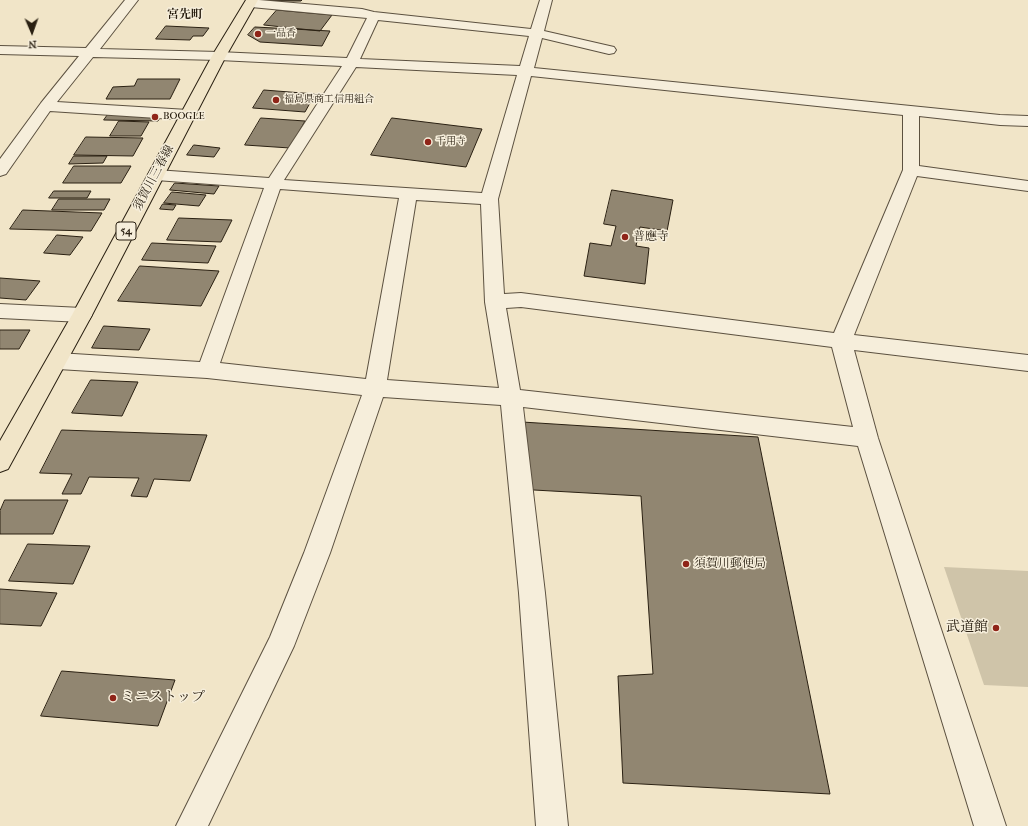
<!DOCTYPE html>
<html>
<head>
<meta charset="utf-8">
<style>
	body { margin:0 }
	#map { position:relative; width:1028px; height:826px; overflow:hidden; background:#f1e5c8; font-family:"IM FELL French Canon",serif }
	canvas { display:block }
	.north { position:absolute; left:12px; top:12px; width:40px; height:40px; -webkit-text-stroke:3px #f6eedb; paint-order:stroke; rotate:178deg; font-size:11px; font-weight:700; line-height:16px; text-align:center; color:#2a2012 }
	.north::after { content:''; display:block; margin:auto; width:14px; height:18px; background:#2a2012; clip-path:polygon(50% 0,100% 100%,50% 72%,0 100%) }
</style>
</head>
<body>
<div id="map">
<canvas width="1028" height="826"></canvas>
<div class="north">N</div>
</div>
<script>
const ctx = document.querySelector('canvas').getContext('2d');
ctx.lineJoin = 'round';
function fillPath(path, color) { ctx.fillStyle = color; ctx.fill(path, 'evenodd'); }
function stroke(path, color, width, dash) { ctx.strokeStyle = color; ctx.lineWidth = width; ctx.lineCap = dash ? 'butt' : 'round'; ctx.setLineDash(dash || []); ctx.stroke(path); }
function label(font, color, halo, rows, align = 'center') {
  ctx.font = font + ' "IM FELL French Canon","Noto Serif JP",serif'; ctx.lineWidth = 3; ctx.setLineDash([]); ctx.textBaseline = 'middle'; ctx.strokeStyle = halo; ctx.fillStyle = color; for (const [text, x, y, turn = 0] of rows) {
    ctx.save(); ctx.translate(x, y); ctx.rotate((+turn || 0) * Math.PI / 180); ctx.textAlign = isNaN(turn) ? turn : align; if (halo) ctx.strokeText(text, 0, 0); ctx.fillText(text, 0, 0); ctx.restore();
  }
}
fillPath(new Path2D(`
	M944,567L1028,571V687L984,685Z`), '#cfc4a9');
const building = new Path2D(`
	M268,0H302L301,1H267Z
	M277,10L332,15L320,31L264,25Z
	M166,26L209,28L203,36H193L190,40L156,39Z
	M255,27L330,31L322,46L260,42L248,35Z
	M138,79H180L170,99H106L113,87L134,86Z
	M264,90L315,94L305,112L253,108Z
	M109,113L162,114L158,121L104,120Z
	M261,118L305,121L290,148L245,145Z
	M392,118L482,129L466,167L371,155Z
	M119,121L149,122L141,136H110Z
	M86,137L143,138L133,156L74,155Z
	M194,145L220,148L214,157L187,155Z
	M74,156H107L103,163L69,164Z
	M74,166H131L121,183H63Z
	M175,183L219,186L214,194L170,190Z
	M612,190L673,200L667,231L640,227L636,246L649,248L645,284L584,276L590,243L611,246L616,226L604,224Z
	M54,191H91L87,198H49Z
	M172,192L206,195L199,206L164,203Z
	M59,199H110L104,210H52Z
	M163,204L176,205L173,210L160,209Z
	M23,210L102,213L91,231L10,229Z
	M179,218L232,220L221,242L167,240Z
	M57,235L83,237L70,255L44,253Z
	M152,243L216,246L208,263L142,260Z
	M140,266L219,271L201,306L118,301Z
	M0,278L40,281L26,300L0,298Z
	M104,326L150,329L139,350L92,348Z
	M0,330H30L19,349H0Z
	M91,380L138,382L122,416L72,413Z
	M522,422L758,437L830,794L623,783L618,676L653,674L641,496L516,489Z
	M62,430L207,435L190,481L154,479L147,497L131,496L139,478L89,477L81,494H62L72,474L40,473Z
	M5,500H68L53,534H0V511Z
	M28,544L90,546L73,584L9,581Z
	M0,589L57,593L41,626L0,624Z
	M62,671L175,680L158,726L41,716Z`);
fillPath(building, '#918671');
stroke(building, '#2a2012', 1);
const minor = new Path2D(`
	M125,0H138L100,49L219,52L347,58L367,18L251,7L247,6L245,3L248,0H259L362,9L374,12L531,29L540,0H552L544,31L614,47L616,50L614,53L609,54L542,38L534,68L1000,115L1028,116V126L1000,125L919,116V166L1028,181V191L917,176L854,335L1028,355V371L854,350L878,438L1006,826H974L858,446L523,407L545,593L568,826H536L519,593L501,405L383,397L330,553L294,646L208,826H176L270,637L304,553L362,395L207,378L58,369L51,367L48,361L51,355L58,353L200,362L264,188L156,180L150,178L148,175L150,172L156,170L269,178L342,66L219,60L93,57L57,102L188,110L193,112L196,115L193,118L188,120L50,111L6,174L0,176V159L41,103L79,56L0,54V46L86,48ZM378,20L529,36L520,66L360,59ZM356,67L517,75L482,193L284,180ZM531,76L903,115V170L834,333L521,293L504,294L498,199ZM280,189L399,198L366,379L220,363ZM416,200L481,204L485,302L499,388L387,380ZM521,307L832,347L853,427L520,390L506,308Z
	M0,304L82,308L89,310L92,315L89,320L82,322L0,318Z`);
const major = new Path2D(`
	M246,0H258L226,56L92,315L8,469L0,472V441L72,315L212,56Z`);
stroke(minor, '#5c5140', 2);
stroke(major, '#2a2012', 2);
fillPath(minor, '#f6eedb');
fillPath(major, '#f1e5c8');
for (const [x, y, r, color] of [
	[258,34,4,"#8f2418"],
	[276,100,4,"#8f2418"],
	[155,117,4,"#8f2418"],
	[428,142,4,"#8f2418"],
	[625,237,4,"#8f2418"],
	[686,564,4,"#8f2418"],
	[996,628,4,"#8f2418"],
	[113,698,4,"#8f2418"]
]) { const dot = new Path2D(); dot.arc(x, y, r, 0, 2 * Math.PI); ctx.fillStyle = color; ctx.fill(dot); stroke(dot, '#f6eedb', 1.5); }
label('10px', '#2a2012', '#f6eedb', [
	["一品香",266,34],
	["福島県商工信用組合",284,100],
	["BOOGLE",163,117],
	["千用寺",436,142]
], 'left');
for (const [x, y, w] of [
	[126,231,20]
]) { const box = new Path2D(); box.roundRect(x - w / 2, y - 9, w, 18, 3); ctx.fillStyle = '#f6eedb'; ctx.fill(box); stroke(box, '#2a2012', 1); }
label('bold 11px', '#2a2012', null, [
	["54",126,231]
]);
label('bold 12px', '#2a2012', '#f6eedb', [
	["宮先町",185,15]
]);
label('12px', '#2a2012', '#f6eedb', [
	["須賀川三春線",154,178,-62]
]);
label('12px', '#2a2012', '#f6eedb', [
	["普應寺",633,237],
	["須賀川郵便局",694,564]
], 'left');
label('14px', '#2a2012', '#f6eedb', [
	["武道館",988,628],
	["ミニストップ",121,698,"left"]
], 'right');
</script>
</body>
</html>
